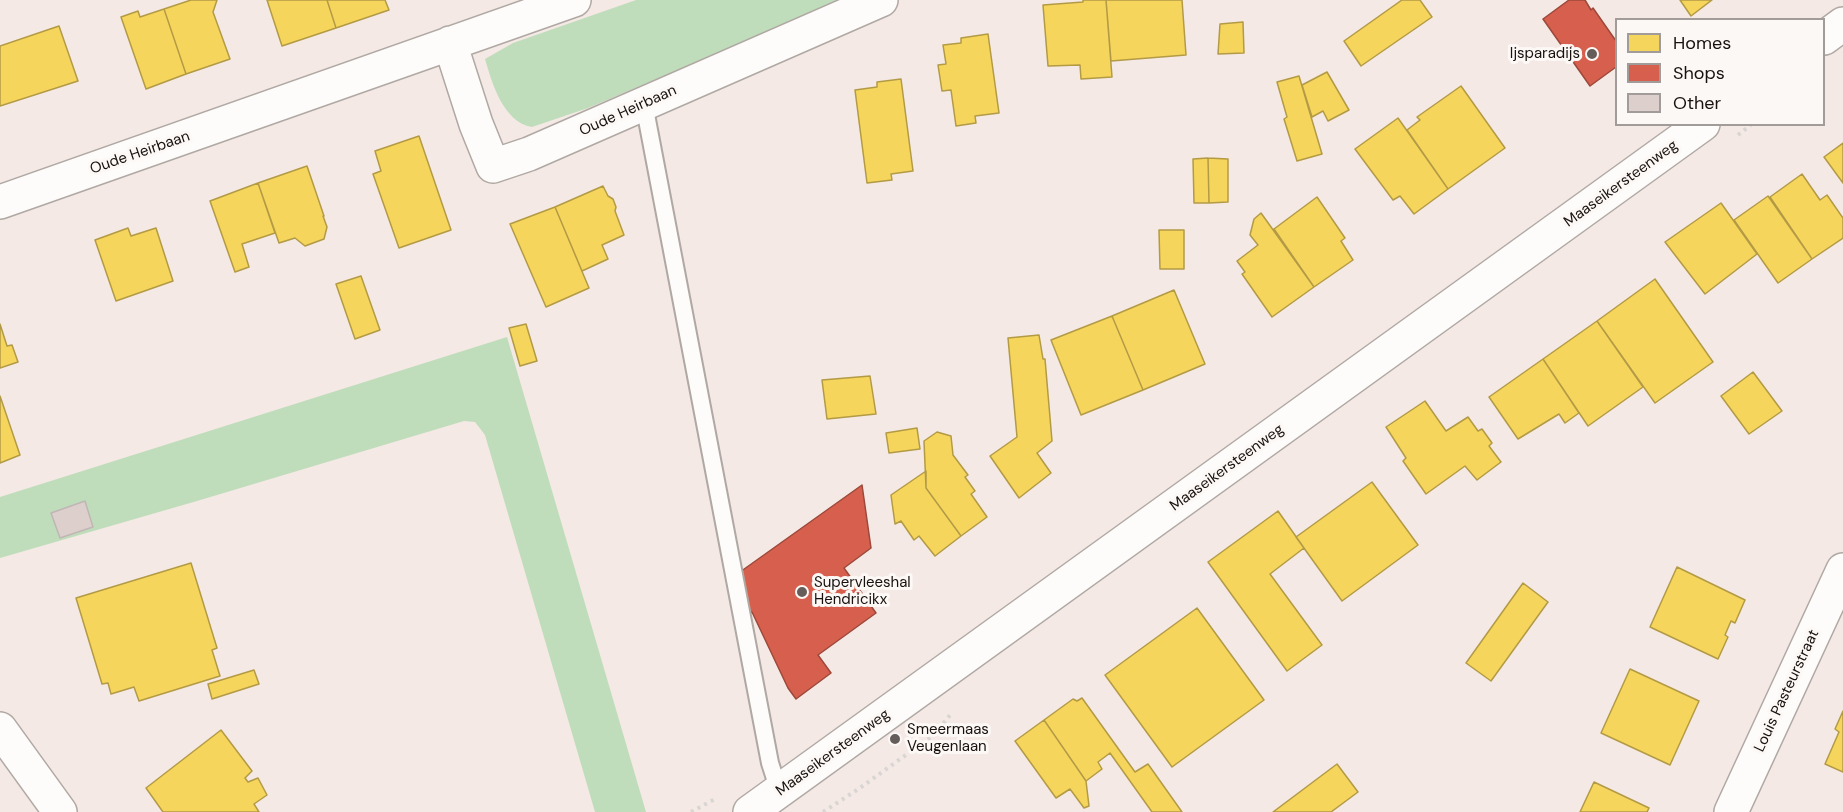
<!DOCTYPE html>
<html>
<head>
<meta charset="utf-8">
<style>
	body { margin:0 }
	#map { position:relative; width:1843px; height:812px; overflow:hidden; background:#f4e9e4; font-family:"DM Sans",sans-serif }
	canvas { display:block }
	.legend { position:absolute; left:1615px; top:18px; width:210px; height:108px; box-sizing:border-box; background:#fcf8f6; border:2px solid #a19c99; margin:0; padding:8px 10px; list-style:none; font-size:18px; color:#18110e }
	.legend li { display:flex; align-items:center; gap:12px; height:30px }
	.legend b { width:30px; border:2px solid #a19c99 }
</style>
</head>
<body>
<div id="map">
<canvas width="1843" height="812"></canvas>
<ul class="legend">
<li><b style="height:16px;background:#f6d55c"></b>Homes</li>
<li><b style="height:16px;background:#d6604d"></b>Shops</li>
<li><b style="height:16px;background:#dccfcc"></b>Other</li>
</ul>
</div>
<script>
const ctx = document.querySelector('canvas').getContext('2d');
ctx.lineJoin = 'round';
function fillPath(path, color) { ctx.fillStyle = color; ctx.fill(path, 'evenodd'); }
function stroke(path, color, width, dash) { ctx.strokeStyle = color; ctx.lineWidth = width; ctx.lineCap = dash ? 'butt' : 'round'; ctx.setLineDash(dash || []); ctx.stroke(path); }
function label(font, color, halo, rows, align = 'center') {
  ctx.font = font + ' "DM Sans",sans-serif'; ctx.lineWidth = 6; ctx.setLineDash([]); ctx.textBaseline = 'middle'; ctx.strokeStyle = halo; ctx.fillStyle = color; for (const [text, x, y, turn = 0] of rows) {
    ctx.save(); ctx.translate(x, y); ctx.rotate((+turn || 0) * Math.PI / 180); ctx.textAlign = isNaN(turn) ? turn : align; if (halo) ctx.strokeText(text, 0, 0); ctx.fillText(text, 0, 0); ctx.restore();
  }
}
fillPath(new Path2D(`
	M636,0H845L588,108L532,127C503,122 492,83 485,59L513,43Z
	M507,337L646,812H595L485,435L475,422L464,421L197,501L0,558V497Z`), '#c0ddbb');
const homes = new Path2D(`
	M191,0H217L213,12L230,59L186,74L164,9Z
	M267,0H327L336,28L282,46Z
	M327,0H385L389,10L336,28Z
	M1083,0H1106L1112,77L1081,79L1080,65L1048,66L1043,5L1083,2Z
	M1106,0H1182L1186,55L1111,61Z
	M1402,0H1420L1432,17L1361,66L1344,41Z
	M1680,0H1712L1691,16Z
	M164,9L186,74L146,89L121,17L138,11L140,17Z
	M1243,22L1244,53L1218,54L1220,24Z
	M59,26L78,81L0,106V46Z
	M988,34L999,113L975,116L976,123L956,126L951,90L942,91L938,65L946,64L943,45L961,43V38Z
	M1327,72L1349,110L1328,121L1323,111L1312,117L1302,85Z
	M1299,76L1322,154L1297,161L1284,119L1287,117L1277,82Z
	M901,79L913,171L891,174L892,180L867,183L855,90L877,87V82Z
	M1461,86L1505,148L1448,189L1407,130L1420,120L1417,117Z
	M1398,118L1448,189L1414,214L1400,196L1393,200L1355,149Z
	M419,136L451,230L399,248L373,174L381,171L375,151Z
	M1843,143V183L1824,157Z
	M1208,158L1228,159V202L1209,203Z
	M1208,158L1209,203H1194L1193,159Z
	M307,166L324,216H323L327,227L324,239L305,246L295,238L279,243L258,183Z
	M1802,174L1820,200L1827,195L1843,218V238L1812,259L1770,197Z
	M258,183L275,233L242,244L249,267L235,272L210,201Z
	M603,186L608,196L613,199L616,207L615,211L624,235L602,245L608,259L582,271L555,207Z
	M1768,196L1812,259L1778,283L1734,220Z
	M1317,197L1345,238L1341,241L1353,260L1314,287L1274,229Z
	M1721,203L1757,254L1705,294L1665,242Z
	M555,207L589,288L546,307L510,224Z
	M1261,213L1314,287L1272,317L1242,274L1245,272L1237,261L1258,245L1250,235L1254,219Z
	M128,228L131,236L156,228L173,281L116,301L95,240Z
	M1159,230H1184V269H1160Z
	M361,276L380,330L355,339L336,284Z
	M1655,279L1713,362L1655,403L1597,321Z
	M1174,290L1205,364L1143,390L1112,316Z
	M1112,316L1143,390L1081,415L1051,340Z
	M1597,321L1643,387L1588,426L1543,359Z
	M0,324L7,346L12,345L18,362L0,368Z
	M526,324L537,361L520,366L509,328Z
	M1039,335L1043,359H1045L1052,441L1037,453L1051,473L1019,498L990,456L1017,437L1008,338Z
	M1543,359L1579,413L1565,423L1559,414L1518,439L1489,397Z
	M1753,372L1782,411L1749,434L1721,396Z
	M870,376L876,414L827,419L822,380Z
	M0,396L20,455L0,463Z
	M1425,401L1446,431L1468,417L1478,431L1482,429L1492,443L1489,446L1501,462L1477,480L1465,466L1426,494L1403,461L1406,458L1386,427Z
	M917,428L920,449L889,453L886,433Z
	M937,432L951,436L953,455L968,475L965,477L975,491L971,494L987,517L961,536L926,488L924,441Z
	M926,471V488L961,536L935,556L919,536L914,540L901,521L895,524L891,495Z
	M1372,482L1418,545L1342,601L1296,537Z
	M1278,511L1304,548L1270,574L1322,645L1287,671L1208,562Z
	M191,563L217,648L212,650L220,676L139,701L134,687L111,694L108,683L102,684L76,598Z
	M1677,567L1745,600L1735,623L1731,621L1725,635L1728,637L1718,659L1650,627Z
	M1523,583L1548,602L1491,681L1466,663Z
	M1197,608L1264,700L1172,767L1105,675Z
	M1630,669L1699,701L1670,765L1601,733Z
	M254,670L259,684L212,699L208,684Z
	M1082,698L1135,772L1148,764L1182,812H1152L1110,753L1098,762L1102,769L1086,781L1044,720L1073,699L1077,701Z
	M1843,711V772L1825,764L1839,732L1835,729Z
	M1044,720L1086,781L1089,806L1084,808L1070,789L1056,798L1015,741Z
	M221,730L252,771L245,778L248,782L258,778L267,795L254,804L259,812H163L146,788Z
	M1337,764L1358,792L1331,812H1273Z
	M1594,782L1649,808L1647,812H1580Z`);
fillPath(homes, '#f6d55c');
stroke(homes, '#b39a45', 1.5);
const shops = new Path2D(`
	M1569,0H1585L1591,10L1593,8L1616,41V67L1590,86L1543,19Z
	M862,485L871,548L844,568L876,613L818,655L831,673L796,699L788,688L752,612L748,614L740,572Z`);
fillPath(shops, '#d6604d');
stroke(shops, '#9d483a', 1.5);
const building = new Path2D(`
	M85,501L93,527L60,538L51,513Z`);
fillPath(building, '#dccfcc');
stroke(building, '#c0b6b4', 1.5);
const lane = new Path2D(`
	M644,104L770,763L779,791`);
const street = new Path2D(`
	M450,43L476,124L493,166L529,154L881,0
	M0,202L574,0
	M0,729L60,812
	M1731,812L1843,570`);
const secondary = new Path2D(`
	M1824,38L1843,24
	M750,812L1703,124`);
stroke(lane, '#b0a8a3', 20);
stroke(street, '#b0a8a3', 36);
stroke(secondary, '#b0a8a3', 36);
stroke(new Path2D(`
	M1738,135L1752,124
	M691,812L715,799
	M823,812L860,788L935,734L950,715`), '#d8d5d3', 4, [3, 4.5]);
stroke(lane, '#fdfcfb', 16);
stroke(street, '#fdfcfb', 33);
stroke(secondary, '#fdfcfb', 33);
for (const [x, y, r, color] of [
	[1592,54,6,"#655d59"],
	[802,592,6,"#655d59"],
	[895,739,6,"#655d59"]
]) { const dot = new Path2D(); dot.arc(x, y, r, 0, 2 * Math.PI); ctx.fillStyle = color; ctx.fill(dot); stroke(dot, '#fcf8f6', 2); }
label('15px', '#18110e', '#fcf8f6', [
	["Ijsparadijs",1580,54,"right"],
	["Supervleeshal",814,583],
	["Hendricikx",814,600],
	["Smeermaas",907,730],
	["Veugenlaan",907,747]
], 'left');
label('15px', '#18110e', '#fcf8f6', [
	["Oude Heirbaan",628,111,-24],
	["Oude Heirbaan",140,153,-19],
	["Maaseikersteenweg",1621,184,-36],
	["Maaseikersteenweg",1227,468,-36],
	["Louis Pasteurstraat",1787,691,-65],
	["Maaseikersteenweg",833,753,-36]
]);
</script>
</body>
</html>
